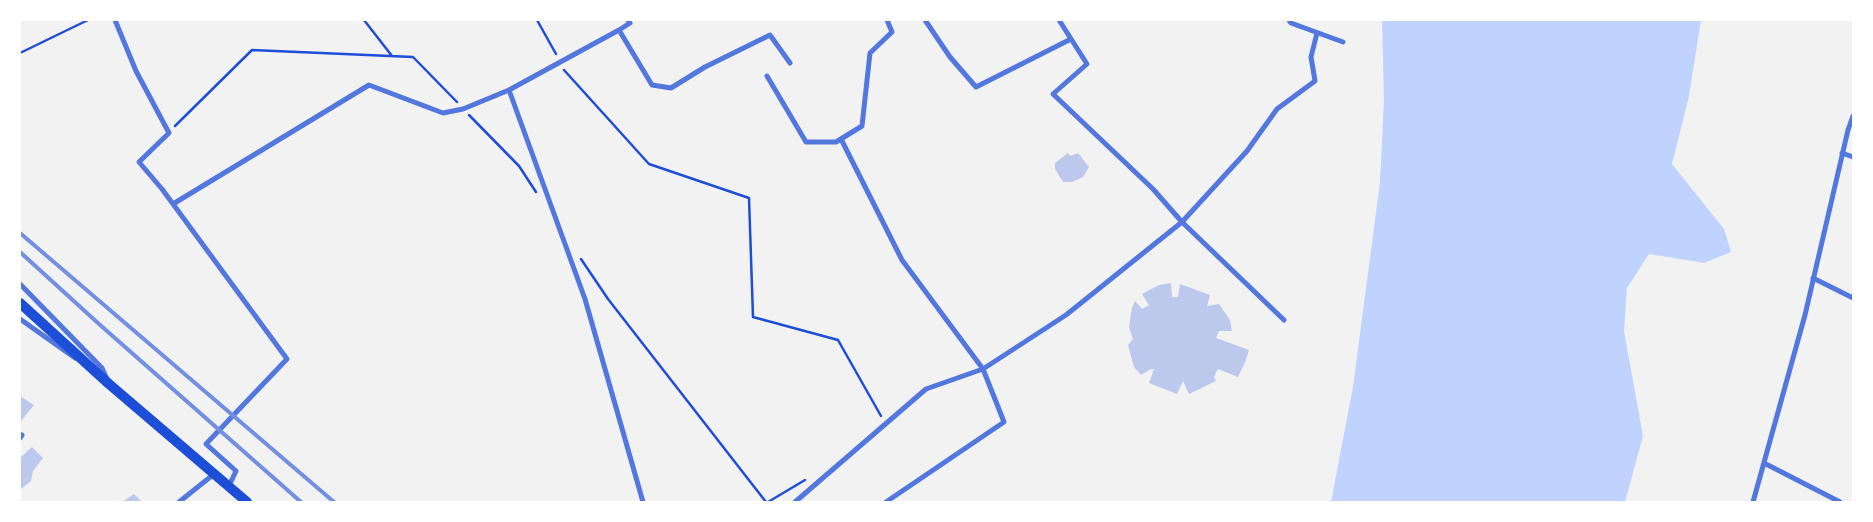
<!DOCTYPE html>
<html>
<head>
<meta charset="utf-8">
<style>
	body { margin:0 }
	#map { position:relative; width:1873px; height:522px; overflow:hidden; background:#f2f2f2; font-family:Jost,sans-serif }
	canvas { display:block }
	.frame { position:absolute; inset:0; border:21px solid #fff; pointer-events:none }
</style>
</head>
<body>
<div id="map">
<canvas width="1873" height="522"></canvas>
<div class="frame"></div>
</div>
<script>
const ctx = document.querySelector('canvas').getContext('2d');
ctx.lineJoin = 'round';
function fillPath(path, color) { ctx.fillStyle = color; ctx.fill(path, 'evenodd'); }
function stroke(path, color, width, dash) { ctx.strokeStyle = color; ctx.lineWidth = width; ctx.lineCap = dash ? 'butt' : 'round'; ctx.setLineDash(dash || []); ctx.stroke(path); }
fillPath(new Path2D(`
	M1382,20H1701L1689,96L1672,164L1724,229L1731,252L1704,263L1649,254L1627,288L1624,331L1643,436L1625,502H1331L1353,387L1380,182L1384,100Z`), '#bfd3fe');
fillPath(new Path2D(`
	M1068,153L1070,156L1078,153L1089,167L1083,177L1072,182H1063L1055,169V163Z
	M1171,283L1172,297H1178L1180,284L1210,295L1207,306L1219,304L1230,320L1232,331H1219L1216,338L1249,350L1246,360L1238,377L1218,369L1214,377L1216,381L1189,394L1183,381L1177,394L1149,383L1154,369H1151L1141,375L1134,367L1128,345L1133,339L1129,327L1132,308L1135,301L1142,309L1149,305L1142,294L1159,285Z
	M20,396L34,405L21,421L20,420Z
	M32,447L43,458L33,471L31,481L20,490V458Z
	M134,494L142,502H122Z`), '#bdc9ec');
stroke(new Path2D(`
	M364,20L392,56
	M537,20L556,54
	M20,53L88,20
	M564,70L649,164L749,198L753,317L838,340L881,416
	M469,115L519,166L536,192
	M175,126L252,50L413,57L457,102
	M581,259L608,299L766,502
	M768,502L805,480`), '#1d4ed8', 2.5);
stroke(new Path2D(`
	M115,20L136,71L169,133L139,162L162,189L287,359L206,444L236,471L229,486
	M925,20L950,57L976,87L1071,39
	M1289,20L1291,23L1343,42
	M619,30L652,85L671,88L705,67L770,35L790,63
	M767,76L806,142H836L862,126L870,53L892,32L887,20
	M509,90L585,299L643,502
	M1842,153L1853,157
	M173,204L369,85L443,113L463,109L509,90L619,30L630,23L628,20
	M1813,278L1853,298
	M20,284L102,368L107,379
	M20,319L75,358
	M1284,320L1182,222L1247,151L1277,109L1315,81L1311,57L1317,33
	M20,438L22,435
	M1764,463L1840,502
	M179,502L214,474
	M795,502L926,389L983,369L902,260L841,139
	M886,502L1004,422L983,369L1066,315L1182,222L1153,189L1053,94L1087,64L1059,20
	M1753,502L1805,315L1848,130L1853,116`), '#5277de', 5);
stroke(new Path2D(`
	M20,303L109,384L247,502`), '#1d4ed8', 10);
stroke(new Path2D(`
	M20,233L334,502
	M20,252L99,324L301,502`), '#7290e2', 4);
</script>
</body>
</html>
